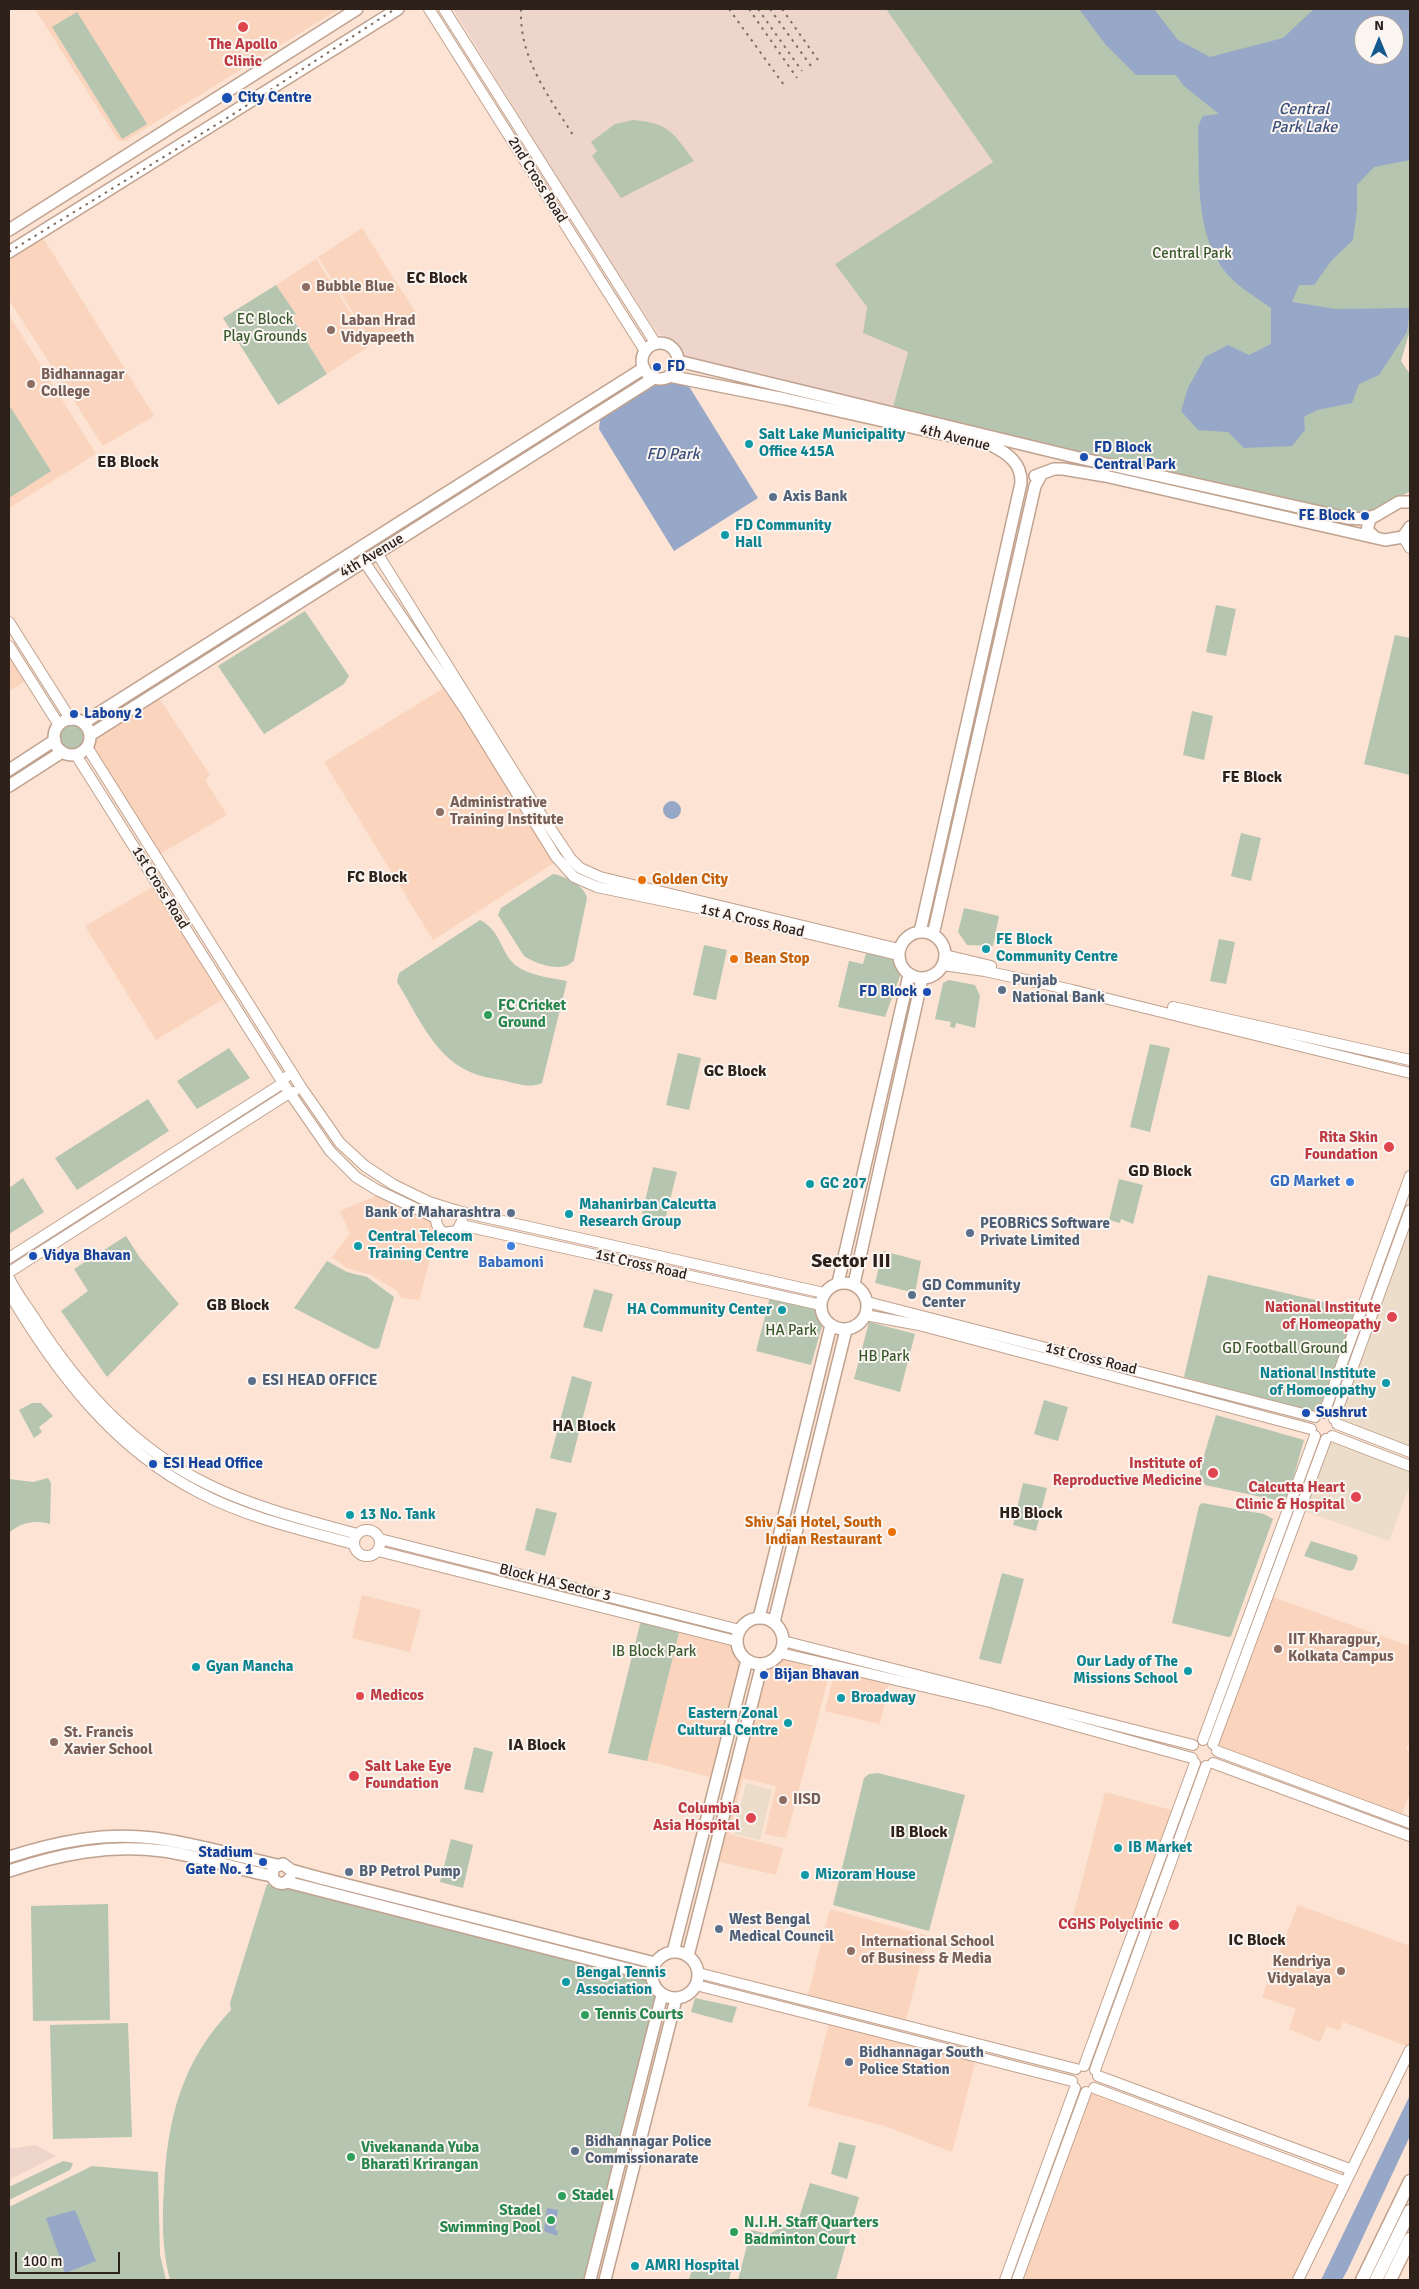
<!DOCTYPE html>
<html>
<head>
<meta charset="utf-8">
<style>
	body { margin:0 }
	#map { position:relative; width:1419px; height:2289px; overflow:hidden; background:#fce3d3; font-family:Signika,sans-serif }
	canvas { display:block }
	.frame { position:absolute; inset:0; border:10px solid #2d211a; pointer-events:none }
	.north { position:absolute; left:1354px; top:15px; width:50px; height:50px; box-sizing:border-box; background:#fbf5f1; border:1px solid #a9a09b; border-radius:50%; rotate:0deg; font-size:14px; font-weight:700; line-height:20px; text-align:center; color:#2d211a }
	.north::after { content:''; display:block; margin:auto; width:18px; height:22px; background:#145a8e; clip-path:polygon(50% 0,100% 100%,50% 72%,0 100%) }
	.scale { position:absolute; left:15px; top:2252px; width:105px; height:22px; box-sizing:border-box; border:2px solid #2d211a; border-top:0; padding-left:6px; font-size:15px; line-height:18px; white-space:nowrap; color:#2d211a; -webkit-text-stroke:4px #fbf5f1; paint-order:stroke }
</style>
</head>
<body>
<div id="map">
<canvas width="1419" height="2289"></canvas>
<div class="frame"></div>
<div class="north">N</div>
<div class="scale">100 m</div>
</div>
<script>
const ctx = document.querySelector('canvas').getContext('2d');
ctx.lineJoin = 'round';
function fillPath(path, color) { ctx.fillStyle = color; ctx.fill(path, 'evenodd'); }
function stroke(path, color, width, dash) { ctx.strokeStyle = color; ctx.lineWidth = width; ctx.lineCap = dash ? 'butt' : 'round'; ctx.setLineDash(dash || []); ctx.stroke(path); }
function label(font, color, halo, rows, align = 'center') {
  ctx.font = font + ' Signika,sans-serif'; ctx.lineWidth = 4; ctx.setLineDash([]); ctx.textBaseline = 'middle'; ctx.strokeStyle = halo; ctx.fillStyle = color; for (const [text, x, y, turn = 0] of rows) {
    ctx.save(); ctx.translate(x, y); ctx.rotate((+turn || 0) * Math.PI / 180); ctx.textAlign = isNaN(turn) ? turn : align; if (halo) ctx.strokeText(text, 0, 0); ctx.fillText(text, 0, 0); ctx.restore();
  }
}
fillPath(new Path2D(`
	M35,9H339L125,141L118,140Z
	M362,228L417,315L373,344L318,257Z
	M42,236L154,416L103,446L9,300V258Z
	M316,259L371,345L327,374L291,315L295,314L276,285Z
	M9,315L96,454L9,508Z
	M9,652L27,680L9,691Z
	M447,686L557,861L433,940L324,762Z
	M157,695L210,775L205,780L227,815L160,854L92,747L94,736Z
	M156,885L225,998L156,1040L85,926Z
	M378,1195L432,1219L437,1231L419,1300L401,1298L397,1291L371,1275L347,1268L332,1257L350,1234L340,1211Z
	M362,1595L421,1610L410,1652L352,1638Z
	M1270,1596L1410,1646V1739L1406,1750L1410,1751V1792L1401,1817L1219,1749L1217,1743Z
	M680,1629L734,1643L744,1661L714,1778L647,1761Z
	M782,1656L831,1668L786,1838L765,1834L776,1786L743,1778L729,1834L783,1848L776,1875L716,1861L764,1666L777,1662Z
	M835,1670L889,1683L880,1724L825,1711Z
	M1105,1792L1175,1811L1131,1931L1073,1916Z
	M1298,1905L1410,1946L1409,2047L1343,2022L1339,2031L1327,2026L1320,2042L1289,2029L1296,2009L1262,1997Z
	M830,1909L928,1936L905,2023L807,1999Z
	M829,2023L976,2059L952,2152L885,2126L808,2106Z
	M1095,2093L1341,2184L1295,2280H1023L1088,2096Z`), '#fad4bc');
fillPath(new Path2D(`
	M453,9H886L993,162L835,264L867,307L863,333L908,352L892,410L684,357L681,347L676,341L658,334L583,219Z
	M35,2145L56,2156L9,2180V2149Z`), '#edd5cb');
fillPath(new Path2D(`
	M1410,1217V1448L1340,1422L1338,1417Z
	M1333,1439L1410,1468V1484L1389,1541L1301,1510L1326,1441Z
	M746,1783L772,1790L760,1840L734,1834Z`), '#ebddca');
fillPath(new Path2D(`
	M886,9H1410V330L1401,361L1410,374V491L1378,511L1362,516L892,410L908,352L863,333L867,307L835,264L993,162ZM1364,25H1394V55H1364Z
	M77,12L147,124L122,139L52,27Z
	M633,120C670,123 673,133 694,161L621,198L592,156L597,151L591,142L615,124Z
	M276,285L296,314L291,316L327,374L278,405L223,318Z
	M9,405L51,471L9,498Z
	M1216,605L1236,609L1226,656L1206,652Z
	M305,611L349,676L344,684L264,734L218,666Z
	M1395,635L1410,638V775L1364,764Z
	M1192,711L1213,716L1204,760L1183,755Z
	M58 737a14 14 0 1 1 28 0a14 14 0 1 1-28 0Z
	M1241,833L1261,838L1251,881L1231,876Z
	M553,874C565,876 585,886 587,898L574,960C564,974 536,964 524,956L498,915L501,908Z
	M964,908L999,916L993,946L967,945L958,932Z
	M480,920C503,932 500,955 518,967C531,976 552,978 567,981L542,1083C528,1089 516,1083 501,1080C490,1078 478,1076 468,1071C434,1056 416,1012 397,982L399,973Z
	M1219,939L1235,942L1226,984L1210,981Z
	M704,945L727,950L716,1000L693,995Z
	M866,953L892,959L900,976L885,1017L838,1007L849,961L863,964Z
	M949,980L975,985L980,996L975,1028L956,1023L955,1028L950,1027L951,1022L935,1019L943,983Z
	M1150,1044L1170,1048L1150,1132L1130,1127Z
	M229,1048L250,1078L197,1109L177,1081Z
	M678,1053L701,1058L689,1110L666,1105Z
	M148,1099L169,1131L77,1190L55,1158Z
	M653,1167L677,1172L665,1220L642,1214Z
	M23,1178L44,1212L9,1234V1188Z
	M1119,1179L1143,1185L1133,1224L1121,1219L1120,1223L1109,1220Z
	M126,1236L140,1258L179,1304L107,1377L61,1311L88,1291L74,1269Z
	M883,1251L921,1261L915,1293L875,1283Z
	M327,1261L347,1272L367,1277L394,1297L379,1348L374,1349L294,1308Z
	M1208,1275L1358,1310L1323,1409L1311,1412L1184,1377Z
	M594,1289L613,1294L602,1332L583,1327Z
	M770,1297L816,1308L822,1326L811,1365L756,1351Z
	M869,1322L915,1334L900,1392L854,1379Z
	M572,1376L592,1382L571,1463L550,1458Z
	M1044,1400L1068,1407L1058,1441L1034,1434Z
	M32,1403H41L53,1416L39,1427L42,1432L34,1438L19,1410Z
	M1216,1415L1304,1440L1288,1497L1276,1500L1205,1485L1200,1474V1469Z
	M48,1478L51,1483L50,1524C34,1520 22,1522 9,1533V1479L33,1482Z
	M1023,1483L1047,1488L1036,1531L1013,1525Z
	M1202,1503L1264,1514L1273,1519L1231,1636L1228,1637L1172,1623L1199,1506Z
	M536,1508L557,1513L545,1556L525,1550Z
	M1311,1541L1356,1555L1358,1558L1354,1569L1350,1571L1304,1556Z
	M1002,1573L1024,1579L1001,1664L979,1659Z
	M641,1620L680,1629L647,1761L608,1753Z
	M474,1747L493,1752L483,1793L464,1789Z
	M878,1773L965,1795L929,1931L833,1905L864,1778L869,1774Z
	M451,1839L473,1845L463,1888L440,1882Z
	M267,1884L406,1916L648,1977L653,1990L659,1996L587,2280H170C162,2250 162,2220 164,2189C167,2119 182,2061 231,2010L230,2003Z
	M108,1904L110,2020L33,2021L31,1906Z
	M695,1998L737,2007L732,2023L691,2012Z
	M128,2023L132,2137L53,2139L50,2025Z
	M839,2142L856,2146L847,2179L831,2174Z
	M63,2161L73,2163L70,2170L9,2200V2187Z
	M92,2166L158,2172L160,2255L166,2280H9V2207Z
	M810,2183L859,2197L836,2280H738L751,2230L769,2234L799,2218Z
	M695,2259L732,2268L729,2280H689Z`), '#b5c5b0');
fillPath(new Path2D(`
	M1079,9H1154L1178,40L1210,57L1283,38L1314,9H1410V160L1374,167L1357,185V210L1353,240L1332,260L1314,285H1299L1292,302L1336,309L1410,308L1407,332L1379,375L1359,384L1352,403L1317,410L1304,417L1305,430L1292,446L1244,448L1228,432L1198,430L1181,411L1188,388L1205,357L1228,345L1249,355L1271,344V308C1259,299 1244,291 1233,280C1193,241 1200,177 1198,126L1203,116L1219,114L1184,86L1176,75H1136L1106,45ZM1364,25H1394V55H1364Z
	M668,381L685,384L690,388L758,498L674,551L599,429L600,420L651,386Z
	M663 810a9 9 0 1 1 18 0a9 9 0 1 1-18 0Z
	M1410,2095V2136L1348,2269L1342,2280H1321Z
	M547,2208L558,2210L555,2230L558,2231L557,2236L544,2231Z
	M75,2210L96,2261L65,2273L46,2218Z`), '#97a7c7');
const tertiary = new Path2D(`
	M429,9L645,351
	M444,9L656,344
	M1403,537L1410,548
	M377,553L532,801L571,859L580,868L600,877L899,949
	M363,560L466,711L556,857L574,877L597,887L722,913L898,955
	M9,622L71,720
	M9,646L59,725
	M87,747L301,1087L340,1143L365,1166L394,1185L429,1202L458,1211L824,1293
	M76,755L283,1083L330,1151L356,1177L377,1190L436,1218
	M945,955L991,966
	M943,965L985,971L1072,990L1410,1073
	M1173,1007L1410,1060
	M438,1214C434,1221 437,1228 444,1233L457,1231L462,1221
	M461,1225L821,1305
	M9,1258L280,1085L286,1077
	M11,1271L286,1095L294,1092
	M9,1278C15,1291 25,1304 33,1316C77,1386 134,1449 209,1485C256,1508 307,1520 357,1534
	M9,1293C57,1374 114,1449 200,1493C248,1518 302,1530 354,1544
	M867,1302L1315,1417
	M865,1315L919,1325L1311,1429
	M1324,1413L1410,1176
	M1334,1419L1410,1210
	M1337,1424L1410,1452
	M1332,1436L1410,1466
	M354 1543a13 13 0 1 1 26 0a13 13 0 1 1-26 0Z
	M380,1539L740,1630
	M378,1551L736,1641
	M783,1641L1193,1745
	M780,1653L990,1702L1192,1758
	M1203,1740L1315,1436
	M1213,1744L1326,1439
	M1217,1751L1410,1823
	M1213,1763L1410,1836
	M698,1973L1076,2069
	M696,1985L1072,2081
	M1084,2066L1195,1763
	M1095,2070L1206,1766
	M1098,2076L1352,2170
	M1094,2088L1346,2182
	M1005,2280L1075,2088
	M1017,2280L1086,2092
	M1298,2280L1410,2050`);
const secondary = new Path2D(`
	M9,230L357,9
	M9,252L398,9
	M642 361a18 18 0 1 1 36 0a18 18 0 1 1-36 0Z
	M678,361L1075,457L1347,518L1365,519L1377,515
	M669,376L785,399L991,445C1007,453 1022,463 1021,483L920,932
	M1035,476L1054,469H1063L1105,476L1385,540L1403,537L1410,527
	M1376,538L1367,530L1370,519L1399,502H1410
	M54 737a18 18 0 1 1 36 0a18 18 0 1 1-36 0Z
	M83,723L644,368
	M90,735L654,378
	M9,770L55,740
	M9,786L62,752
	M899 955a23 23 0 1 1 46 0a23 23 0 1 1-46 0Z
	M933,935L1035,486L1041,475
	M821 1306a23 23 0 1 1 46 0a23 23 0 1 1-46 0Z
	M838,1283L909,975
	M854,1284L922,979
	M737 1641a23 23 0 1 1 46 0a23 23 0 1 1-46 0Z
	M759,1618L831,1325
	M774,1622L846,1330
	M9,1857C56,1842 103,1832 153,1838C194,1843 236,1856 277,1865
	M9,1871C60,1854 109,1844 163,1851C200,1856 235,1869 272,1876C276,1885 285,1886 290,1878
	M272,1876L274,1867L283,1864L291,1870L320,1878L655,1963
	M287,1882L651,1975
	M652 1975a23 23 0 1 1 46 0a23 23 0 1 1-46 0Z
	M673,1952L747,1660
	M688,1956L762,1664
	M590,2280L662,1995
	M605,2280L676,1999`);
const primary = new Path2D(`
	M1362,2280L1410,2181
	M1376,2280L1410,2211
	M1390,2280L1410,2239`);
stroke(tertiary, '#c0a28f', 12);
stroke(secondary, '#c0a28f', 14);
stroke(primary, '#c0a28f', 15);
stroke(tertiary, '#fff', 10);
stroke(secondary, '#fff', 11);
stroke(primary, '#fff', 12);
stroke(new Path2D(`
	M521,9C519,58 548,95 573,135
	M729,9L784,85
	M749,9L797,78
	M758,9L802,71
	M770,9L811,66
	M782,9L818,60
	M9,252L232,115L395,9`), '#7e6d62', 2, [2.5, 5]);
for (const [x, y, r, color] of [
	[243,27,6,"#e0444e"],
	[227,98,6,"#1a4fb4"],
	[306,287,5,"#8d6e63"],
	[331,330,5,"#8d6e63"],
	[657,367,5,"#1a4fb4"],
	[31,384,5,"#8d6e63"],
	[749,444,5,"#0f9aa8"],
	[1084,457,5,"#1a4fb4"],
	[773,497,5,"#5c6f8a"],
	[1365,516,5,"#1a4fb4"],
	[725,535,5,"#0f9aa8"],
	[74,714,5,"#1a4fb4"],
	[440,812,5,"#8d6e63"],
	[642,880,5,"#e8710a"],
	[986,949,5,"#0f9aa8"],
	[734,959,5,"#e8710a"],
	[1002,990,5,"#5c6f8a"],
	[927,992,5,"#1a4fb4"],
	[488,1015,5,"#2e9e5b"],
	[1389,1147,6,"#e0444e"],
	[1350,1182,5,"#3f7fe0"],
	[810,1184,5,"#0f9aa8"],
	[511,1213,5,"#5c6f8a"],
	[569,1214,5,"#0f9aa8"],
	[970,1233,5,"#5c6f8a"],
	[358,1246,5,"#0f9aa8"],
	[511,1246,5,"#3f7fe0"],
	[33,1256,5,"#1a4fb4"],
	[912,1295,5,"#5c6f8a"],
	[782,1310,5,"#0f9aa8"],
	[1392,1317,6,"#e0444e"],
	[252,1381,5,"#5c6f8a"],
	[1386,1383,5,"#0f9aa8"],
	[1306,1413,5,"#1a4fb4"],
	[153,1464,5,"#1a4fb4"],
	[1213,1473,6,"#e0444e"],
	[1356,1497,6,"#e0444e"],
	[350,1515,5,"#0f9aa8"],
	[892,1532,5,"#e8710a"],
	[1278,1649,5,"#8d6e63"],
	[196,1667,5,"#0f9aa8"],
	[1188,1671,5,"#0f9aa8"],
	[764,1675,5,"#1a4fb4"],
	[360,1696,5,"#e0444e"],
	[841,1698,5,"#0f9aa8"],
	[788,1723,5,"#0f9aa8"],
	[54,1742,5,"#8d6e63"],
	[354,1776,6,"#e0444e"],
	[783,1800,5,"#8d6e63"],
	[751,1818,6,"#e0444e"],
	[1118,1848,5,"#0f9aa8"],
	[263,1862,5,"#1a4fb4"],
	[349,1872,5,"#5c6f8a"],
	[805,1875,5,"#0f9aa8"],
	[1174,1925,6,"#e0444e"],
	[719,1929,5,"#5c6f8a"],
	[851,1951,5,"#8d6e63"],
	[1341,1971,5,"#8d6e63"],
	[566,1982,5,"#0f9aa8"],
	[585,2015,5,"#2e9e5b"],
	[849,2062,5,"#5c6f8a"],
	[575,2151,5,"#5c6f8a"],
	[351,2157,5,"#2e9e5b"],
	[562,2196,5,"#2e9e5b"],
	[551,2220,5,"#2e9e5b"],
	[734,2232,5,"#2e9e5b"],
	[635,2266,5,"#0f9aa8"]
]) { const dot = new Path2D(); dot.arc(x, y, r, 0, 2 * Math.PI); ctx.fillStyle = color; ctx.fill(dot); stroke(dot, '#fbf5f1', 2); }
label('bold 15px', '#be3a42', '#fbf5f1', [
	["The Apollo",243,45,"center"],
	["Clinic",243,62,"center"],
	["Rita Skin",1378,1138],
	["Foundation",1378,1155],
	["National Institute",1381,1308],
	["of Homeopathy",1381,1325],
	["Institute of",1202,1464],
	["Reproductive Medicine",1202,1481],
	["Calcutta Heart",1345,1488],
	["Clinic & Hospital",1345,1505],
	["Medicos",370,1696,"left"],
	["Salt Lake Eye",365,1767,"left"],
	["Foundation",365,1784,"left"],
	["Columbia",740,1809],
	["Asia Hospital",740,1826],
	["CGHS Polyclinic",1163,1925]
], 'right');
label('bold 15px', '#164399', '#fbf5f1', [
	["City Centre",238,98],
	["FD",667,367],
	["FD Block",1094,448],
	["Central Park",1094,465],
	["FE Block",1355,516,"right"],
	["Labony 2",84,714],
	["FD Block",917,992,"right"],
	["Vidya Bhavan",43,1256],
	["Sushrut",1316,1413],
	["ESI Head Office",163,1464],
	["Bijan Bhavan",774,1675],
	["Stadium",253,1853,"right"],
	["Gate No. 1",253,1870,"right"]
], 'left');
label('15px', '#2d211a', '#fbf5f1', [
	["2nd Cross Road",537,180,58],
	["4th Avenue",955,438,14],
	["4th Avenue",372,556,-31],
	["1st Cross Road",160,888,58],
	["1st A Cross Road",752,921,13],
	["1st Cross Road",641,1265,13],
	["1st Cross Road",1091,1359,14],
	["Block HA Sector 3",555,1583,14]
]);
label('15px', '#3a5a2e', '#fbf5f1', [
	["Central Park",1192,254],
	["EC Block",265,320],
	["Play Grounds",265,337],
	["HA Park",791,1331],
	["GD Football Ground",1285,1349],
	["HB Park",884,1357],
	["IB Block Park",654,1652]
]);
label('bold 15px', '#785e54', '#fbf5f1', [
	["Bubble Blue",316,287],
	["Laban Hrad",341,321],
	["Vidyapeeth",341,338],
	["Bidhannagar",41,375],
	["College",41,392],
	["Administrative",450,803],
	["Training Institute",450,820],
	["IIT Kharagpur,",1288,1640],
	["Kolkata Campus",1288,1657],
	["St. Francis",64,1733],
	["Xavier School",64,1750],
	["IISD",793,1800],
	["International School",861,1942],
	["of Business & Media",861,1959],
	["Kendriya",1331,1962,"right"],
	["Vidyalaya",1331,1979,"right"]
], 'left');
label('bold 15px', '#0d838f', '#fbf5f1', [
	["Salt Lake Municipality",759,435],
	["Office 415A",759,452],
	["FD Community",735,526],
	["Hall",735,543],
	["FE Block",996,940],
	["Community Centre",996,957],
	["GC 207",820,1184],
	["Mahanirban Calcutta",579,1205],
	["Research Group",579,1222],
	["Central Telecom",368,1237],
	["Training Centre",368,1254],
	["HA Community Center",772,1310,"right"],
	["National Institute",1376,1374,"right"],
	["of Homoeopathy",1376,1391,"right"],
	["13 No. Tank",360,1515],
	["Our Lady of The",1178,1662,"right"],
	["Missions School",1178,1679,"right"],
	["Gyan Mancha",206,1667],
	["Broadway",851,1698],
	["Eastern Zonal",778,1714,"right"],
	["Cultural Centre",778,1731,"right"],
	["IB Market",1128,1848],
	["Mizoram House",815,1875],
	["Bengal Tennis",576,1973],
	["Association",576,1990],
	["AMRI Hospital",645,2266]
], 'left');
label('bold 15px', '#4e5e75', '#fbf5f1', [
	["Axis Bank",783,497],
	["Punjab",1012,981],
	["National Bank",1012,998],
	["Bank of Maharashtra",501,1213,"right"],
	["PEOBRiCS Software",980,1224],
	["Private Limited",980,1241],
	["GD Community",922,1286],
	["Center",922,1303],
	["ESI HEAD OFFICE",262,1381],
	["BP Petrol Pump",359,1872],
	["West Bengal",729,1920],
	["Medical Council",729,1937],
	["Bidhannagar South",859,2053],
	["Police Station",859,2070],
	["Bidhannagar Police",585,2142],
	["Commissionarate",585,2159]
], 'left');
label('bold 15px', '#c56008', '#fbf5f1', [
	["Golden City",652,880],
	["Bean Stop",744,959],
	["Shiv Sai Hotel, South",882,1523,"right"],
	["Indian Restaurant",882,1540,"right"]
], 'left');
label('bold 15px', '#27864d', '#fbf5f1', [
	["FC Cricket",498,1006],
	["Ground",498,1023],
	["Tennis Courts",595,2015],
	["Vivekananda Yuba",361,2148],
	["Bharati Krirangan",361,2165],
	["Stadel",572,2196],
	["Stadel",541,2211,"right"],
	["Swimming Pool",541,2228,"right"],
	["N.I.H. Staff Quarters",744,2223],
	["Badminton Court",744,2240]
], 'left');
label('bold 15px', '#366cbe', '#fbf5f1', [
	["GD Market",1340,1182],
	["Babamoni",511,1263,"center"]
], 'right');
label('italic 16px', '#3a4e7c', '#fbf5f1', [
	["Central",1304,110],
	["Park Lake",1304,128],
	["FD Park",673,455]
]);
label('bold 16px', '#2d211a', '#fbf5f1', [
	["EC Block",437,279],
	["EB Block",128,463],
	["FE Block",1252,778],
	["FC Block",377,878],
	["GC Block",735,1072],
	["GD Block",1160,1172],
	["GB Block",238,1306],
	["HA Block",584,1427],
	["HB Block",1031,1514],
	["IA Block",537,1746],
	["IB Block",919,1833],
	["IC Block",1257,1941]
]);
label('bold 20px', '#2d211a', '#fbf5f1', [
	["Sector III",851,1262]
]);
</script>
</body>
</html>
